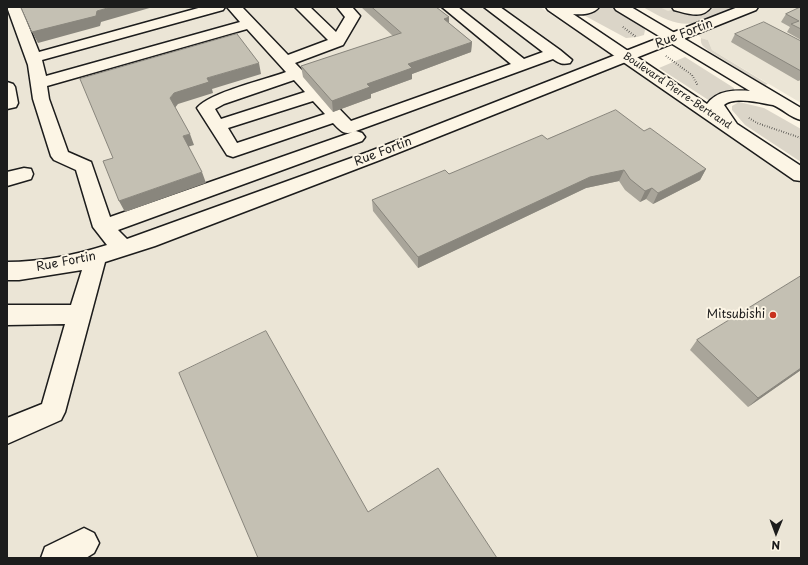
<!DOCTYPE html>
<html>
<head>
<meta charset="utf-8">
<style>
	body { margin:0 }
	#map { position:relative; width:808px; height:565px; overflow:hidden; background:#fcf5e5; font-family:"Playpen Sans",sans-serif }
	canvas { display:block }
	.frame { position:absolute; inset:0; border:8px solid #1c1c1c; pointer-events:none }
	.north { position:absolute; left:756px; top:513px; width:40px; height:40px; -webkit-text-stroke:3px #fcf5e5; paint-order:stroke; rotate:181deg; font-size:11px; font-weight:700; line-height:16px; text-align:center; color:#1c1c1c }
	.north::after { content:''; display:block; margin:auto; width:14px; height:18px; background:#1c1c1c; clip-path:polygon(50% 0,100% 100%,50% 72%,0 100%) }
</style>
</head>
<body>
<div id="map">
<canvas width="808" height="565"></canvas>
<div class="frame"></div>
<div class="north">N</div>
</div>
<script>
const ctx = document.querySelector('canvas').getContext('2d');
ctx.lineJoin = 'round';
function fillPath(path, color) { ctx.fillStyle = color; ctx.fill(path, 'evenodd'); }
function stroke(path, color, width, dash) { ctx.strokeStyle = color; ctx.lineWidth = width; ctx.lineCap = dash ? 'butt' : 'round'; ctx.setLineDash(dash || []); ctx.stroke(path); }
function label(font, color, halo, rows, align = 'center') {
  ctx.font = font + ' "Playpen Sans",sans-serif'; ctx.lineWidth = 4; ctx.setLineDash([]); ctx.textBaseline = 'middle'; ctx.strokeStyle = halo; ctx.fillStyle = color; for (const [text, x, y, turn = 0] of rows) {
    ctx.save(); ctx.translate(x, y); ctx.rotate((+turn || 0) * Math.PI / 180); ctx.textAlign = isNaN(turn) ? turn : align; if (halo) ctx.strokeText(text, 0, 0); ctx.fillText(text, 0, 0); ctx.restore();
  }
}
fillPath(new Path2D(`
	M7,7H540L801,184V558H7Z
	M660,7H801V103L712,50L708,40L701,38L690,24Z`), '#ebe5d6');
fillPath(new Path2D(`
	M603,7H612L641,24L645,30L644,35L637,37L626,38L576,11H593Z
	M643,7H660L668,11L676,9L699,13L715,7H738C693,25 686,33 643,7Z
	M701,38L708,40L712,50L768,84L765,85L709,51C704,47 700,45 701,38Z
	M685,57L734,88V90L716,94L710,101L659,68Z
	M739,102L764,108L801,129V162L745,125L732,110V106Z`), '#dbd5c8');
const minor = new Path2D(`
	M7,7H21L39,52L202,7H225L223,10L42,60L46,76L240,22L227,7H242L288,55L328,40L295,7H310L336,32L345,17L337,7H352L360,16L343,45L295,63L351,121L511,64L442,7H458L524,59L543,52L484,7H500L560,50L572,60L570,63C562,65 559,63 553,59L353,132C343,135 340,130 333,123L233,157L227,155L197,108C208,93 267,79 286,72L247,29L47,86L49,99L68,152L91,162L110,217L350,133L356,131L362,133L365,137L362,141L118,230L127,239L368,152L738,7H758L756,10L380,160L155,246L105,262L65,412L61,420L7,444V418L42,404L65,324L7,325V305H71L82,270L19,280H7V262C41,262 76,255 107,245L93,227L76,170L54,160L51,156L33,99L28,65ZM294,80L305,92L221,119L215,109L224,104ZM313,101L325,114L237,143L228,128Z
	M672,7H711C702,20 686,13 674,10Z
	M7,82L13,84L15,87L18,103L16,107L7,109Z
	M24,168L31,169L33,174L31,179L7,186V172Z
	M84,528L94,533L99,543L94,553L86,558H41L45,547Z`);
const major = new Path2D(`
	M546,7H599C594,14 582,15 573,14L707,104C717,90 735,90 750,91L616,10L614,7H631L801,108V120C791,118 780,107 773,105C760,103 735,96 724,105L737,124L801,166V181L794,180L548,10Z`);
stroke(minor, '#1c1c1c', 3);
stroke(major, '#1c1c1c', 3);
stroke(new Path2D(`
	M623,27L636,37
	M666,56L692,75L698,86
	M749,118L757,123L801,138`), '#1c1c1c', 2, [0.5, 2]);
fillPath(minor, '#fcf5e5');
fillPath(major, '#fcf5e5');
fillPath(new Path2D(`
	M361,7H436L449,17V23L472,42L471,52L412,74V79L371,94V98L333,112L303,77L301,66L393,36Z
	M801,7V40L787,32L790,27L781,22L786,14Z
	M735,34L801,41V80L798,81L731,42Z
	M644,131L706,169L700,180L653,204L646,199L640,202L625,190L619,181L586,188L418,268L373,211L372,200L449,174L547,139Z
	M801,276V370L748,407L690,350L697,340Z`), '#a9a59a');
fillPath(new Path2D(`
	M111,7H153L101,22L100,26L38,43L32,32L97,11Z
	M449,17V28L444,19Z
	M472,42L471,52L412,74V79L371,94V98L333,112L332,101L408,64Z
	M259,63L261,74L212,89L213,93L178,104L174,109L170,98L174,93L207,78Z
	M190,134L194,145L187,147L183,136Z
	M706,169L700,180L653,204L658,193Z
	M624,170L619,181L586,188L418,268V257L590,177Z
	M202,172L206,183L125,212L119,201Z
	M652,188L646,199L640,202L645,191Z
	M801,368V370L748,407L758,398Z`), '#89867d');
const building = new Path2D(`
	M21,7H111L97,11L96,16L32,32Z
	M372,7H436L449,17L444,19L472,42L408,64L412,68L367,84L370,87L332,101L301,66L401,33Z
	M801,7V29L791,24L799,21L786,14Z
	M764,22L801,41V71L735,34Z
	M237,34L259,63L207,78L209,82L174,93L170,98L190,134L183,136L202,172L119,201L103,161L113,158L80,79Z
	M616,110L644,131L650,128L706,169L658,193L652,188L645,191L630,179L624,170L590,177L418,257L372,200L445,170L449,174L542,135L547,139Z
	M801,276V368L758,398L697,340Z
	M266,331L368,512L438,468L497,558H258L179,373Z`);
fillPath(building, '#c4c0b3');
stroke(building, '#89867d', 1);
for (const [x, y, r, color] of [
	[773,315,4,"#c8321e"]
]) { const dot = new Path2D(); dot.arc(x, y, r, 0, 2 * Math.PI); ctx.fillStyle = color; ctx.fill(dot); stroke(dot, '#fcf5e5', 1.5); }
label('10px', '#1c1c1c', '#fcf5e5', [
	["Boulevard Pierre-Bertrand",677,91,34]
]);
label('12px', '#1c1c1c', '#fcf5e5', [
	["Rue Fortin",684,34,-21],
	["Rue Fortin",383,152,-21],
	["Rue Fortin",66,262,-11]
]);
label('12px', '#1c1c1c', '#fcf5e5', [
	["Mitsubishi",765,315]
], 'right');
</script>
</body>
</html>
